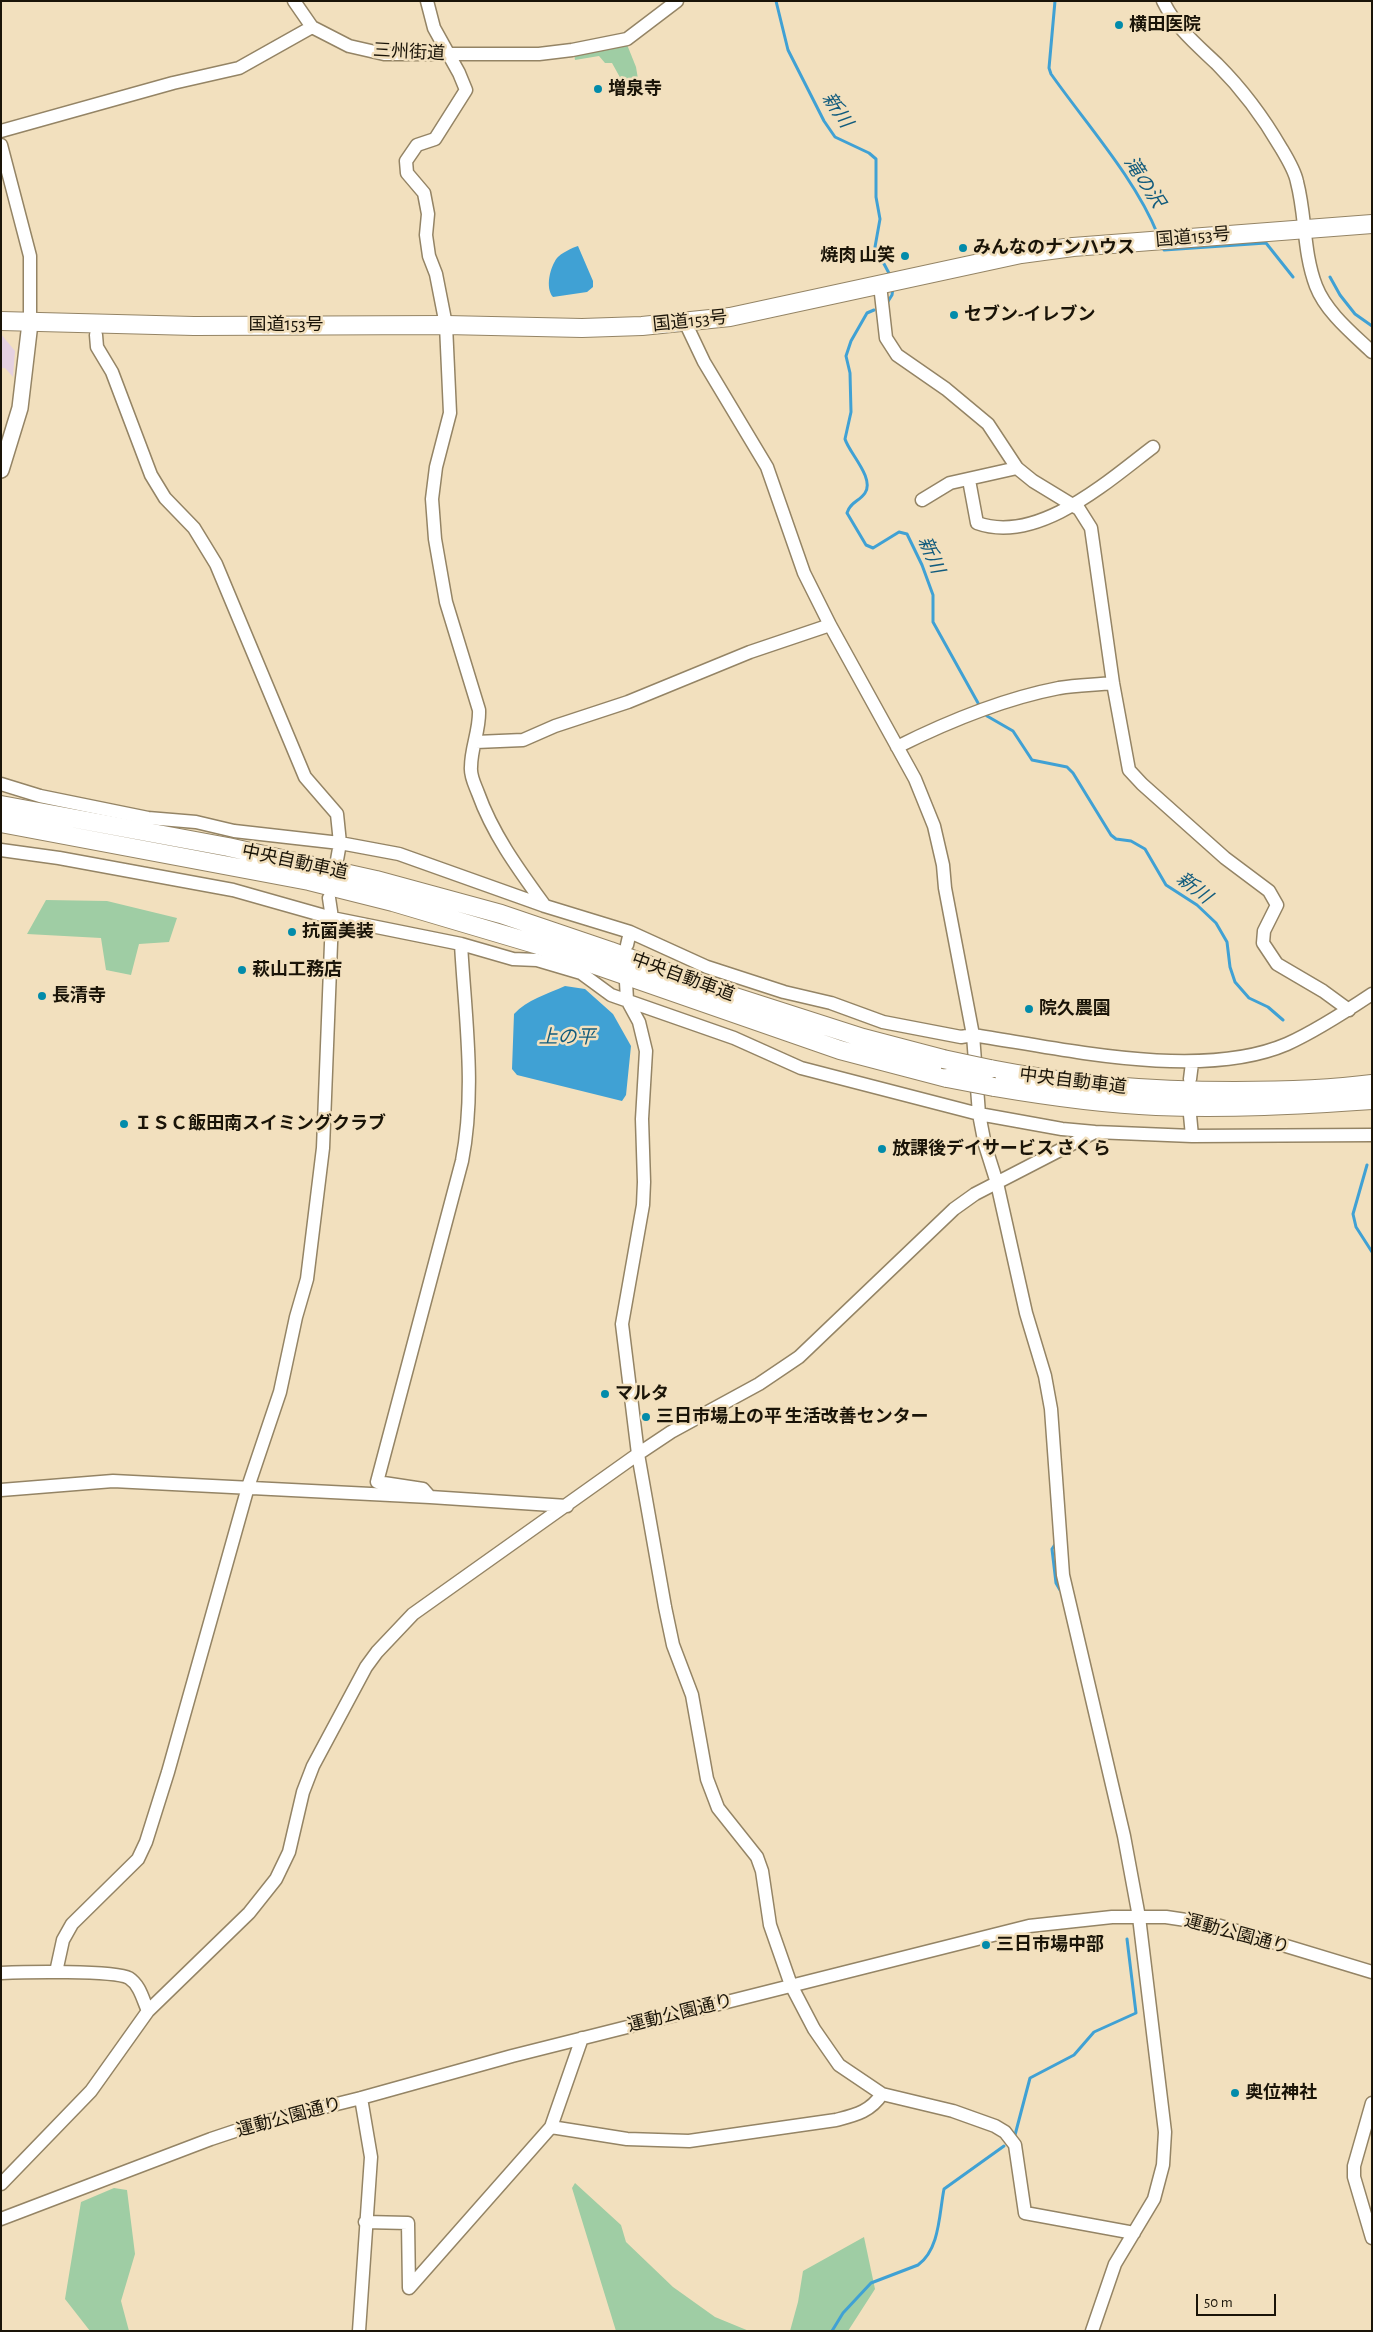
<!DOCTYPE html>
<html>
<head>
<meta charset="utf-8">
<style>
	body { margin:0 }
	#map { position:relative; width:1373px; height:2332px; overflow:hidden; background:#f2e0be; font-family:"Alegreya Sans",sans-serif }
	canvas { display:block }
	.frame { position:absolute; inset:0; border:2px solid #1a1408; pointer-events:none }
	.scale { position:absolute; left:1196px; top:2294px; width:80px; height:22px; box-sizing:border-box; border:2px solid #1a1408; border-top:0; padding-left:6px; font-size:15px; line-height:18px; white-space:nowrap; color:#1a1408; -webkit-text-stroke:4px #f2e0be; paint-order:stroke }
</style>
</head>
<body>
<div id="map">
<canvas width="1373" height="2332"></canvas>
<div class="frame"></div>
<div class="scale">50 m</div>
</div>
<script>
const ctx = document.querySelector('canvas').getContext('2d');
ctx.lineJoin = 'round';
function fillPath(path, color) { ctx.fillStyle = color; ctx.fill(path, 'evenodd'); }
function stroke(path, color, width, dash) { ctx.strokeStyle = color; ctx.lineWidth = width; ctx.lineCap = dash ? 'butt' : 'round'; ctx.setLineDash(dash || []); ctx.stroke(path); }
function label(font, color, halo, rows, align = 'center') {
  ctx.font = font + ' "Alegreya Sans","Noto Sans JP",sans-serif'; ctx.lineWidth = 5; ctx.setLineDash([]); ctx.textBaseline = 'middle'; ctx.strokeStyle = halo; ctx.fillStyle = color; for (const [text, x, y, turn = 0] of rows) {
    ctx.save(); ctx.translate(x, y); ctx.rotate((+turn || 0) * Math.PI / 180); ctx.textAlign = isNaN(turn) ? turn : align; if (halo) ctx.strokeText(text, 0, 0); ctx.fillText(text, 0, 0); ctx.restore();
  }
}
fillPath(new Path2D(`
	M1,334L15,351L13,377L5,368H1Z`), '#e5d1e0');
fillPath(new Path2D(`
	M626,42L636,67L639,85L622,81L612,63H605L599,56L575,60L574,54Z
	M46,900L107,901L177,918L169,942L139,944L131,975L106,970L101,938L27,934Z
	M575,2183L621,2225L626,2242L673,2287L715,2317L749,2331H616L572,2188Z
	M114,2188L127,2190L135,2254L121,2301L129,2331H90L65,2299L81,2202Z
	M864,2237L875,2289L848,2331H790L798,2302L803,2271Z`), '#9fcda4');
fillPath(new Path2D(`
	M578,246L593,281V287L587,292L553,297C545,288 550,267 557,258C560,254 573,247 578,246Z
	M565,986L585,989L613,1014L631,1046L626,1095L622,1101L517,1075L512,1069L514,1014C527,1000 547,994 565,986Z`), '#40a1d4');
stroke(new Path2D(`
	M776,1L788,50L824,121L835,137L869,153L876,159V197L880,219L875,247L891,277
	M1055,1L1049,68L1051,74C1087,125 1135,178 1158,235
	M1162,245L1164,250L1266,243L1293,277
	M1330,277L1340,295L1355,314L1372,326
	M887,303L892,295L893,288
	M874,310L867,313L851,341L846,356L850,373L851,412L845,439C849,453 875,478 865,493C860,501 850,502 847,513L866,545L873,548L899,532L907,534L922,565L933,595V622L978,703
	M987,716L1013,731L1032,760L1067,767L1073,773L1111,835L1116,839L1131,841L1145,849L1166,885L1197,905L1216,923L1227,942L1230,967L1235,982L1249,998L1268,1007L1283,1020
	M1367,1165L1353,1214L1356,1227L1372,1252
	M1056,1543L1052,1549L1056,1583L1060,1590
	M1015,2135L1030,2078L1074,2055L1094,2032L1136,2013L1127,1939
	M832,2331L843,2313L871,2283L918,2265C940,2249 939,2214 944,2189L1004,2146`), '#40a1d4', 3);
const minor = new Path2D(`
	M294,1L312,27L349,46L384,54H539L572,50L627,39L677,1
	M427,1L434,28L459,73L466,90L435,139L417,145L406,161L407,173L424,193L428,214L426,235L429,256L436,274L446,325L450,413L436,467L432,499L435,539L446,602L479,710C480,730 471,747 471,767C470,776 475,785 478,793C493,835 519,870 545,906
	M1163,1C1176,28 1196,44 1217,64C1242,89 1263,117 1281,148C1287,158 1295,171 1297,182C1306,216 1303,252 1316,286C1326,312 1352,333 1372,352
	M1,131L173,83L239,68L312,27
	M1,145L30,256V323
	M880,285L886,338L897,355L946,389L988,424L1017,468L1033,481L1079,509L1091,528L1113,683L1129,770L1142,784L1225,858L1269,891L1277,905L1264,931L1263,943L1277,964L1323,991L1349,1010
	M685,322L704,362L767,467L804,573L830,625L915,779L934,826L943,865L945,888L973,1035L979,1114L985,1145L997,1183L1026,1313L1045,1376L1051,1409L1063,1575L1124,1836L1139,1917L1165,2132L1163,2165L1154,2199L1115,2264L1092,2331
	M96,335L97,347L112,372L151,475L165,498L194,528L216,564L305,777L337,814L340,843L337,860
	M969,480L977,523C1038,545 1108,481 1153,447
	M922,500L950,483L1017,468
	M476,742L523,740L555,726L628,702L750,652L830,625
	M897,747C949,721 1002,699 1059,688C1077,685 1095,685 1113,683
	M1,784L40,796L148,818L196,822L234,831L340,843L399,854L545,906L630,932L707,967L784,992L831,1003L883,1022L961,1037L973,1035C1064,1049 1201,1081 1287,1044C1316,1031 1345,1012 1372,994
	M1,850L59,858L233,890L332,918L461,944L513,959L537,960L581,973L611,995L734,1038L801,1068L979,1114L1062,1129L1095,1132L1192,1136L1372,1135
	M627,945L630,932
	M626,982L627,1000L639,1022L646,1051L642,1119L644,1182L643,1205L622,1324L638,1454L665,1607L673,1645L692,1695L707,1779L718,1808L757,1857L762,1871L770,1925L791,1985L814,2029L839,2065L882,2094L953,2111L995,2126L1005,2132L1015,2145L1025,2213L1134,2233
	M1190,1079L1192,1063
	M1190,1115L1192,1136
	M1,1490L113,1481L430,1497L567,1506
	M430,1497L423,1489L377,1482L462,1161C476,1089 465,1016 461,944
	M56,1972L63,1940L72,1924L138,1859L146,1842L168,1772L248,1487L280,1392L296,1317L307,1279L323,1148L332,918L329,898
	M1,1973C23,1972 114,1970 129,1978C140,1985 143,2000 148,2011
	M1372,2103L1354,2166V2177L1372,2238
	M551,2127L627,2139L689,2141L836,2120C855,2115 870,2112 882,2094
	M1,2184L91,2091L148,2011L249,1913L276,1879L289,1852L303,1792L313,1766L366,1667L377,1652L413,1614L638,1454L671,1432L759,1384L799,1357L954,1209L975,1194L1095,1132
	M1,2219L211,2139L256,2124L361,2098L512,2056L1029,1926L1112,1917H1166L1186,1920L1220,1926L1372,1972
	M365,2222L408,2223L409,2288L551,2127L582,2038
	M359,2331L371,2157L361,2098`);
const major = new Path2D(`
	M1,470L20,408L30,323`);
const highway = new Path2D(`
	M1,321L194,326L446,325L582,328L642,326L730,317L1021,254L1073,247L1372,224
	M1,805L228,847L376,880L501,914L610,951L729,995L863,1038L943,1059
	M1,823L309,881L393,902L535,944L840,1050L947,1078
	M990,1069C1071,1085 1153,1091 1235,1091C1281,1091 1327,1090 1372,1084
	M994,1087C1047,1096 1102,1104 1156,1106C1228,1109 1300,1105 1372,1100`);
stroke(minor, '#948465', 15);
stroke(major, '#948465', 18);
stroke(highway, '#948465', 20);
stroke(minor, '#fff', 12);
stroke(major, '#fff', 15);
stroke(highway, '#fff', 18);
const highwayBridge = new Path2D(`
	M943,1059L990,1069
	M947,1078L994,1087`);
stroke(highwayBridge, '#948465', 20, []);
stroke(highwayBridge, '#fff', 18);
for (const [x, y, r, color] of [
	[1119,25,5,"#028baa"],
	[598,89,5,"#028baa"],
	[963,248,5,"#028baa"],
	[905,256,5,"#028baa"],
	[954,315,5,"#028baa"],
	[292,932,5,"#028baa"],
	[242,970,5,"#028baa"],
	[42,996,5,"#028baa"],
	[1029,1009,5,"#028baa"],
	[124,1124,5,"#028baa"],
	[882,1149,5,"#028baa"],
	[605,1394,5,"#028baa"],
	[646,1417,5,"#028baa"],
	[986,1945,5,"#028baa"],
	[1235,2093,5,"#028baa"]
]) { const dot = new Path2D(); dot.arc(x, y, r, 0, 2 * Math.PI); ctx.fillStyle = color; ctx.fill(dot); stroke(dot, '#f2e0be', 2); }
label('bold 18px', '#1a1408', '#f2e0be', [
	["横田医院",1129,25],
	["増泉寺",608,89],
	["みんなのナンハウス",973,248],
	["焼肉 山笑",895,256,"right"],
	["セブン-イレブン",964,315],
	["抗菌美装",302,932],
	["萩山工務店",252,970],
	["長清寺",52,996],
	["院久農園",1039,1009],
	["ＩＳＣ飯田南スイミングクラブ",134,1124],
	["放課後デイサービス さくら",892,1149],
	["マルタ",615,1394],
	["三日市場上の平 生活改善センター",656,1417],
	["三日市場中部",996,1945],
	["奥位神社",1245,2093]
], 'left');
label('18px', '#1a1408', '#f2e0be', [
	["三州街道",409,52,3],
	["国道153号",1193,237,-5],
	["国道153号",690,321,-6],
	["国道153号",286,325],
	["中央自動車道",295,862,12],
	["中央自動車道",683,977,20],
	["中央自動車道",1073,1081,7],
	["運動公園通り",1237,1934,15],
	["運動公園通り",680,2013,-14],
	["運動公園通り",289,2117,-15]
]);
label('italic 19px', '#115b7d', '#f2e0be', [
	["新川",837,110,56],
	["滝の沢",1144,182,57],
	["新川",931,555,67],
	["新川",1194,888,38],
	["上の平",567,1037]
]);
</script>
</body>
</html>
